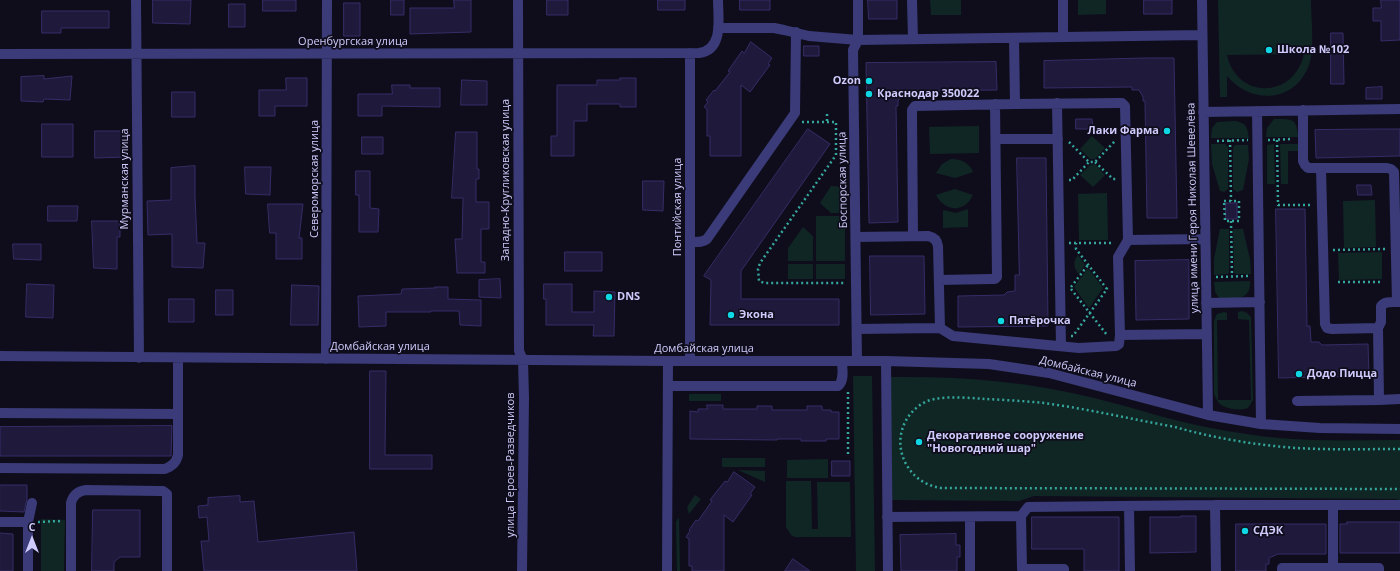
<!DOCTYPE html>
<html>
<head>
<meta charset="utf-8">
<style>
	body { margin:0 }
	#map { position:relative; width:1400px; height:571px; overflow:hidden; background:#0f0d1c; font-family:"Open Sans",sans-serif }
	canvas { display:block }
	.north { position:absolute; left:12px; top:519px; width:40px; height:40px; -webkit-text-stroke:3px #0f0d1c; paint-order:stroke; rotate:0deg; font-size:11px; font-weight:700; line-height:16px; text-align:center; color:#cfcbfc }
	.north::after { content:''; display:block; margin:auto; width:14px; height:18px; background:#cfcbfc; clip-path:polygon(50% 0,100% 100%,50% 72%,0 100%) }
</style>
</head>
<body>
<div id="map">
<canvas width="1400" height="571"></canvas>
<div class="north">С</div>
</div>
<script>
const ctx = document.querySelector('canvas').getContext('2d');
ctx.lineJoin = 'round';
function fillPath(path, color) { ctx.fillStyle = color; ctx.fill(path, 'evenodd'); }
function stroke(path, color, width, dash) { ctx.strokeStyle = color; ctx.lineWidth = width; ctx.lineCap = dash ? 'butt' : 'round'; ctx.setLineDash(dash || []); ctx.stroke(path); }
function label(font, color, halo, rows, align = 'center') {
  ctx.font = font + ' "Open Sans",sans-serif'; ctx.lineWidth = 3.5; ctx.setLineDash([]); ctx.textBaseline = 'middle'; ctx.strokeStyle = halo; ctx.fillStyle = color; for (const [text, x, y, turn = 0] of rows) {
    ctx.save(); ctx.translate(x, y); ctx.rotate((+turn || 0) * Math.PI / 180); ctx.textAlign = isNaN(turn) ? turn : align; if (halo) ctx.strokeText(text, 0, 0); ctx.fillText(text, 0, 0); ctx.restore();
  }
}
fillPath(new Path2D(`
	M930,0H961V15H931Z
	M1078,0H1106V14L1078,15Z
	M1218,0H1311C1311,18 1315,49 1309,65C1295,103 1251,105 1227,76V97H1220ZM1304,54C1294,99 1237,100 1227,55Z
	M1274,119C1292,119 1297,118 1298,137H1266L1267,128Z
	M1236,121C1247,124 1247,127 1249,138H1211L1212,128L1217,122Z
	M979,126V153L930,154L929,127Z
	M1092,136L1105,148L1095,159H1090L1080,149Z
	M1211,144H1225L1228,147V189L1224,192L1220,191L1212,164Z
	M1274,144L1275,184H1267V145Z
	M1280,144H1298V151H1288V184H1281Z
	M1235,145H1248L1249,159L1243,190L1237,192L1233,189V148Z
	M951,159C962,159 969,163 973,172L955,178L936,173L942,164Z
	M1095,164L1105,175L1093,187L1080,175L1090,165Z
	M831,186L845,187V213H831L820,203Z
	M955,189L973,195C965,213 945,212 936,195Z
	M1107,193L1108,240H1079L1078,194Z
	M1375,200L1376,247L1344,248L1343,201Z
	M968,209V227L943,228V210L956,213Z
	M816,216H845V261H816Z
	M803,227L813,236V261H788V248Z
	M1220,229H1229V273L1227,274L1214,275V259Z
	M1233,229H1243L1250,259L1251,274H1236L1234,273Z
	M1382,252V279L1339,280L1338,253Z
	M1078,255L1085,265L1079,274C1073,268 1073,261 1078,255Z
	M788,264H813V279H788Z
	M816,264H845V279H816Z
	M1088,268L1103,288L1089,308L1074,287Z
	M1250,281C1251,302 1234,298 1219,298L1215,292L1214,282Z
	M1242,311L1247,313L1251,317L1253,400L1248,408C1241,411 1224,409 1219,403C1217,401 1216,397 1214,394V321L1217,314L1224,312L1227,313V320H1217L1218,400H1251L1249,320L1238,319V312Z
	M853,376H872L875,571H856Z
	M890,377C958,376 1027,381 1094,398C1135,408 1175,422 1216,429C1248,435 1280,439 1312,440C1342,441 1371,440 1400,440V500L1395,499L1034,496L1019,501L892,500Z
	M689,394H721V401H689Z
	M722,458H765V467H722Z
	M828,459V478H787V460Z
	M738,470L765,471V482Z
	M786,481H811L812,529H818L817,482H850L851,537H795L791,535L786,527Z
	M695,495L701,499L689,514L687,507Z
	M679,517L680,571H677L676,522Z
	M41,519L65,520L64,571H41Z`), '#102624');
const building = new Path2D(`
	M153,0H191L190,24L153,23Z
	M263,0H296V11H263Z
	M391,0H404V15H391Z
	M454,0H471V32L410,34V8H454Z
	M547,0H568V15H547Z
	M658,0H685V10H658Z
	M740,0H770V10H740Z
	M868,0H897V19H869Z
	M1144,0H1172V14H1144Z
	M1381,0H1400V40L1381,41V21H1373V8H1381Z
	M344,3H360V36H344Z
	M229,4H245V27H229Z
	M42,11H109V28H61V33H42Z
	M1331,33H1343L1344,84H1331Z
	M751,42L772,58L768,64L770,65L750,92L741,85V156H710V136H707V109L704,107L708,102L706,100L714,90L715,91L730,72L728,71L742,51L744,53Z
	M804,46H819V56H804Z
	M1145,58H1174L1177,218H1147L1145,101H1143V97L1139,90H1132V87L1044,88V61Z
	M996,62L997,90L909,91V94H902L898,101V106H896L898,222L869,223L866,63Z
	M44,76V79L72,76L70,100L44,99L43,102L21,101V77Z
	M286,78H307V106H275V116H259V90H286Z
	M620,78H636V107H620V104H587V121H574V156H551V136H557V85H597V80H620Z
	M462,80L487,81V105H461Z
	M392,85H410V88H440V107L382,106V116H358V94H392Z
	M1382,87V99H1366V88Z
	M172,92H195V117H172Z
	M1076,119H1092L1093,129H1076Z
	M42,124H73V157H42Z
	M808,129L830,144L741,271V299H839V325H710L711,280L704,276Z
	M1377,129H1400V156L1316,158L1315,130Z
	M95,131H127V157L95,158Z
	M456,132H477V169H479V179H476V202H489V229H481V262H485V273H457L455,239H462L463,198H452Z
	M362,137H383V154H362Z
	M1017,158H1046L1048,326L958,327V296L1004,295L1007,292L1015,291V275H1019Z
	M195,166V196L197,243H205L203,268L172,267V234L148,235L147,201L171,200V168Z
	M245,167H271L270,195L246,194Z
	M356,171H370V208L379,209L378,232H359V195H356Z
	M643,181H664L663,211L643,210Z
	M1357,185H1371L1372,195H1358Z
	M1226,203H1237V219H1226Z
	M268,204H303L299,238H302V259H276V233H270Z
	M48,206H78L77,221H48Z
	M1276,209H1305L1307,326H1310L1311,342H1319L1322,345L1368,344L1369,376L1279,378Z
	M92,221H120V237H117V269L94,268Z
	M13,244H41V260L14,259Z
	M565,252H602V271H565Z
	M870,256H924L925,314L871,315Z
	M1189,260V319L1136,320L1135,261Z
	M500,279L501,298L479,297V280Z
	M27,284L54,285L53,318L26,317Z
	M544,284H572V312H594V291L615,292L614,336H593L594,325H546V299H544Z
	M292,285L319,286L318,325H291Z
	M435,287H448V299L481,300V326L460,325L459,311H431V312H386V326L359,327L358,296L401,294L402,289L435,288Z
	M216,290H233V315H216Z
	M169,299H194V322H169Z
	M370,371H386L385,455H432V469H370Z
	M707,405H723V409H757V406H772V410H807V406H822V410H831V412H839V439H826V441H801V439H777V440L690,439V411L698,412V409H707Z
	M172,426L171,456H0V427Z
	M832,461H850V476H832Z
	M734,472L755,487L750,494L752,495L733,522L724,515V571H692V566H689V539L686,537L690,531L689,530L696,520L698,521L712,501L710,500L725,481L727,482Z
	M0,485H27V499L24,512L0,511Z
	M240,496V502L254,501L258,542L354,532L357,571H204L201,541H209L207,517L199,518L198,506L208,505V498Z
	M93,510H140V557H120L114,562V571H92Z
	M1181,516H1196V552L1150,553V517H1181Z
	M1032,517H1119V571H1084V549H1032Z
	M1347,522H1400V553H1340V524H1347Z
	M1236,524H1326V554H1278L1269,558V564H1266V571H1236Z
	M0,533L13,534V571H0Z
	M956,534V545H960V557H957V571H901L900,535Z
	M793,559L810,571H785Z`);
fillPath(building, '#1f1a3c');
stroke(building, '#362d66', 1);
stroke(new Path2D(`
	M827,114V122
	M802,122H836V155L760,263L758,269L759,281L764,283H845
	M1230,140L1231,201
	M1268,140L1293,139
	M1277,140L1278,205H1312
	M1217,141L1248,140
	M1069,142L1089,162H1095L1115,141
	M1095,162L1113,179H1116
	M1069,180H1072L1089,162
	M1224,201H1239V221H1225Z
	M1231,221L1232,276
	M1069,243H1114
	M1333,250L1386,249
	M1216,277L1249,276
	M1338,282H1383
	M1071,287L1088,265
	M1071,289L1107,335
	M1071,336H1073L1107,289L1076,249V243
	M848,392V455
	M1400,449C1365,449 1330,450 1296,448C1256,445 1213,438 1175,427C1131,419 1088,409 1044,403C1025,401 1005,400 986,399C970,398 951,396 935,399C927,400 919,405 914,410C886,438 904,483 941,488L1400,489
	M38,522L61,521`), '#34a69b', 2.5, [2, 3]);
stroke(new Path2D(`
	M136,0L139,358
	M518,0L519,351L523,360L524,398L522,571
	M912,0L913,39
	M1063,0V37
	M1202,0L1208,415
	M718,28H774L784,30L809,36L858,40L1202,35
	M1014,38L1015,104L1119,103H1122L1125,106L1128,240L1205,239
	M0,54L699,53C724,50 718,18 718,0
	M1057,103L1061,346
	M1303,110V161L1305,165L1308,168H1387L1391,169L1394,172L1397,302H1400
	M1257,111L1261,424
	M1203,112L1400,109
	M996,139H1058
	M1321,169L1325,324L1327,328L1332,329L1378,328L1379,400L1400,399
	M913,236L912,114V110L915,106L1015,104
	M856,237L928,236C934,237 937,240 938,246L940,328
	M1128,240L1118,257L1120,335L1207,334
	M690,242C697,242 702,243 707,239L795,113L796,32
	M939,280L991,279H995L997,277L995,104
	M1206,303L1260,302
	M1378,328L1381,322V306C1385,301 1391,302 1397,302
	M857,329L940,328L953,336L1079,348L1116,346L1119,344L1120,335
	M0,356L668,361H886L989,364L1049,373L1208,415L1261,424L1320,428L1400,429
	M326,359L327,0
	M690,361V53
	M857,361L853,50L858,40V0
	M886,361L888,571
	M668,386H838C845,380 842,369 842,361
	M1297,401L1379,400
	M0,413L178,414
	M0,468L165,469C172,466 176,463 178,455V358
	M1215,505L1216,571
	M1333,505V568H1379V571
	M1129,506L1130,571
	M1021,516L1022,569H1064V571
	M887,517L1021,516L1028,507L1215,505H1400
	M970,517V571
	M0,522H28
	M28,571V522L32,503
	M71,571V503C73,495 78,491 86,490L159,491H163L167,494V571
	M667,571L668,361
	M1282,571V568H1333`), '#3a3b78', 10);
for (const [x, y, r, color] of [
	[1269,50,4,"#0fd8e4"],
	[869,81,4,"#0fd8e4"],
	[869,94,4,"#0fd8e4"],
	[1167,131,4,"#0fd8e4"],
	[609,297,4,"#0fd8e4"],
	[731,315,4,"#0fd8e4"],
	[1001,321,4,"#0fd8e4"],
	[1299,374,4,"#0fd8e4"],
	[919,442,4,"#0fd8e4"],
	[1245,531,4,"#0fd8e4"]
]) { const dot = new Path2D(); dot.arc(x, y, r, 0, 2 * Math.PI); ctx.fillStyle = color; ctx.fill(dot); stroke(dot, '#0f0d1c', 1.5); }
label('11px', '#cfcbfc', '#0f0d1c', [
	["Оренбургская улица",353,42],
	["Мурманская улица",125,179,-90],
	["Североморская улица",315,179,-90],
	["Западно-Кругликовская улица",506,180,-90],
	["Боспорская улица",843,180,-91],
	["Понтийская улица",678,207,-90],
	["улица имени Героя Николая Шевелёва",1193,208,-91],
	["Домбайская улица",380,347],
	["Домбайская улица",704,349],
	["Домбайская улица",1088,372,14],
	["улица Героев-Разведчиков",511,465,-90]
]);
label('bold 11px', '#cfcbfc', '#0f0d1c', [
	["Школа №102",1277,50],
	["Ozon",861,81,"right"],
	["Краснодар 350022",877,94],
	["Лаки Фарма",1159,131,"right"],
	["DNS",617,297],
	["Экона",739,315],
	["Пятёрочка",1009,321],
	["Додо Пицца",1307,374],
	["Декоративное сооружение",927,436],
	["\"Новогодний шар\"",927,449],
	["СДЭК",1253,531]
], 'left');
</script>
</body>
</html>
